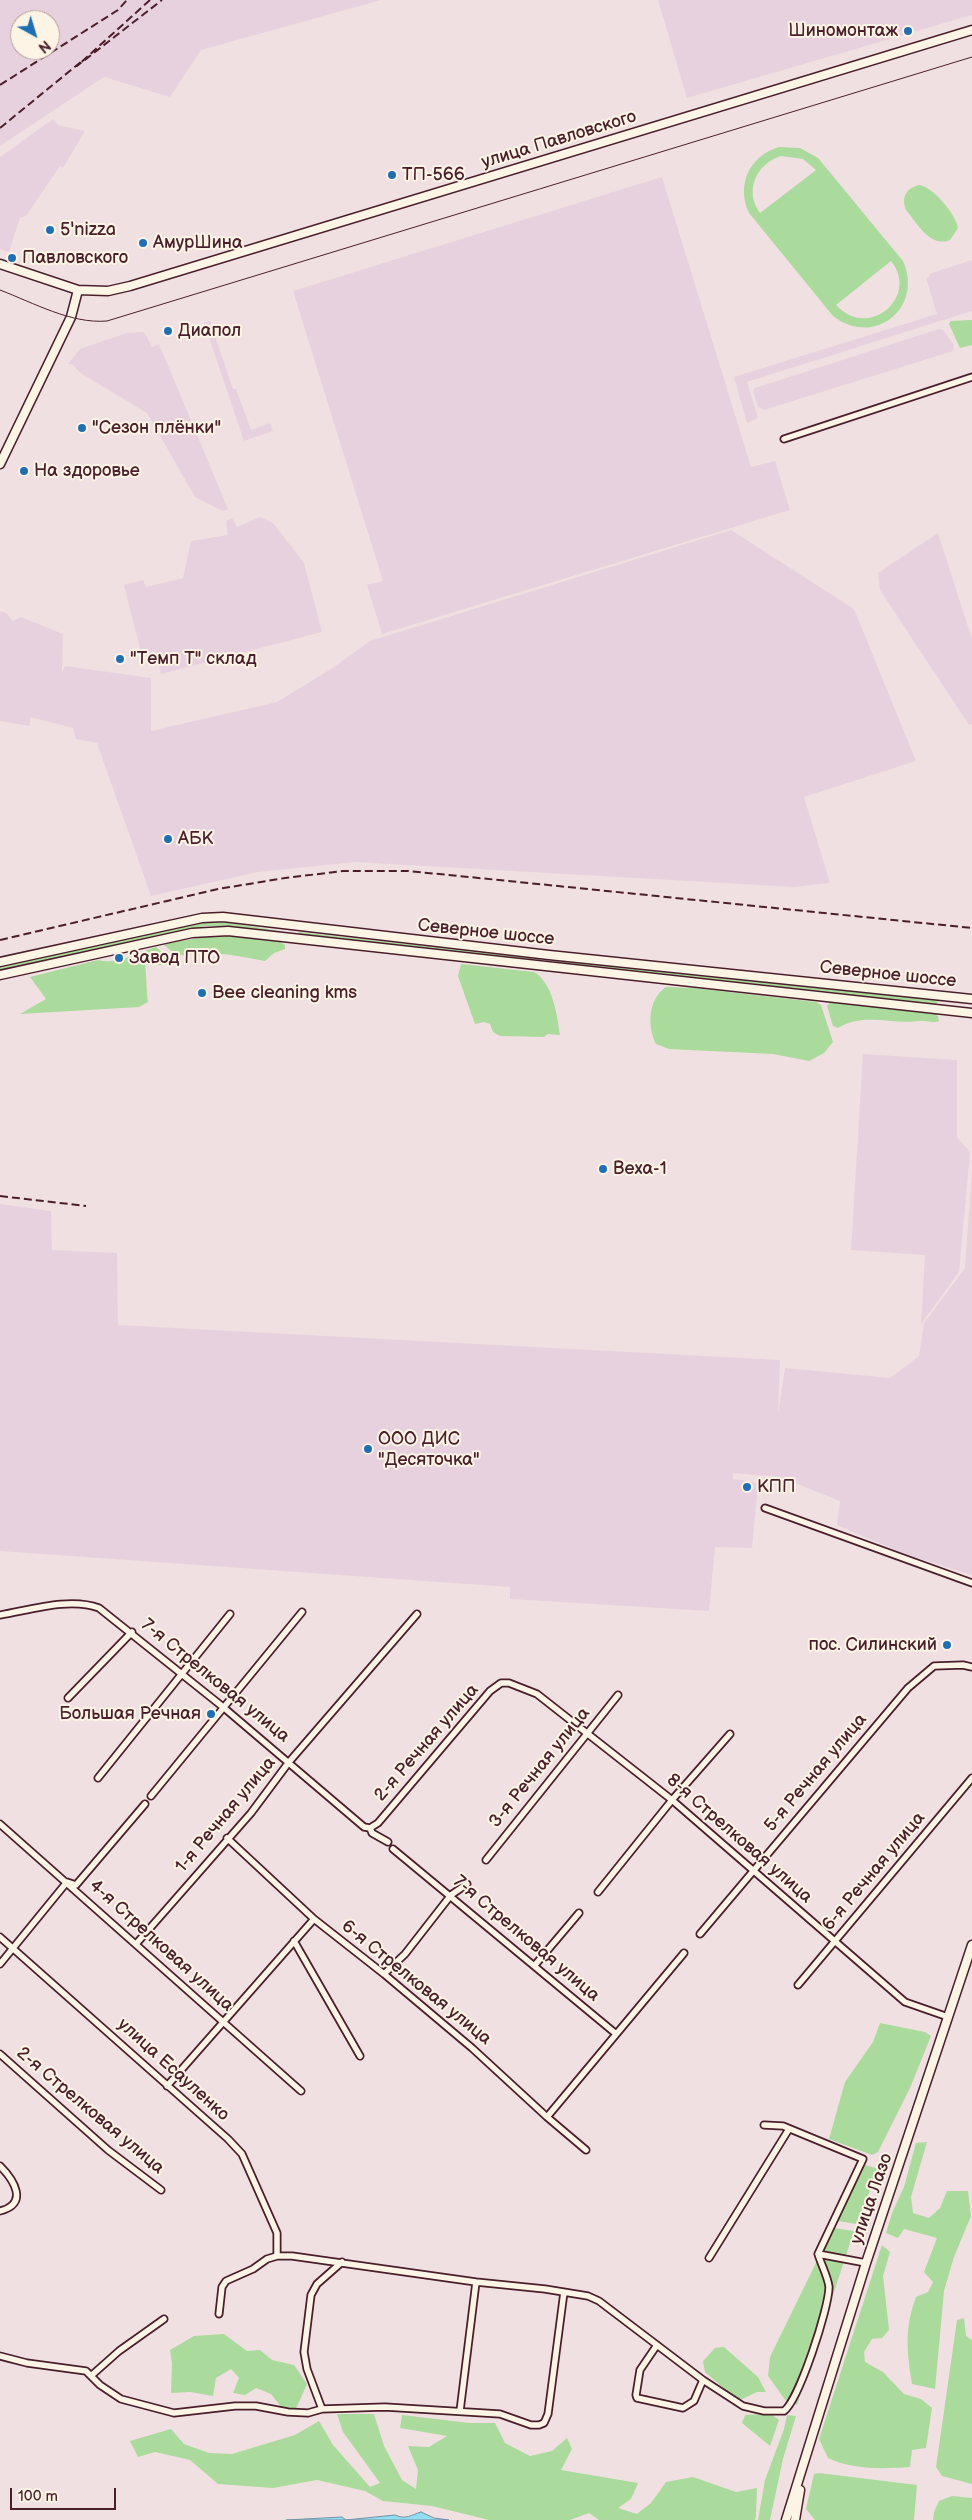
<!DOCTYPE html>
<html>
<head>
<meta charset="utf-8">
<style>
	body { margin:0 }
	#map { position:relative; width:972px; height:2520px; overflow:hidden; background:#f0e0e1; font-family:"Balsamiq Sans",sans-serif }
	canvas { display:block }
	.north { position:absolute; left:10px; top:10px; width:50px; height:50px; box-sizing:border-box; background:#fcf5e5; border:1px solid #b59f9b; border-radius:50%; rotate:141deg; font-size:14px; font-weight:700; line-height:20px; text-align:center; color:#4a1f2b }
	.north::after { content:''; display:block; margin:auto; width:18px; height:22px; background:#1f6fb2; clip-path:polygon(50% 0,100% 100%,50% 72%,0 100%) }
	.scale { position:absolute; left:10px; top:2488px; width:106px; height:22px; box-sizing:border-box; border:2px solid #4a1f2b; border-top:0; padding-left:6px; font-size:15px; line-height:18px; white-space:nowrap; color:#4a1f2b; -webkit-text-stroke:4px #fcf5e5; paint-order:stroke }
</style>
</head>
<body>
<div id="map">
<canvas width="972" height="2520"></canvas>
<div class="north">N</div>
<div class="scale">100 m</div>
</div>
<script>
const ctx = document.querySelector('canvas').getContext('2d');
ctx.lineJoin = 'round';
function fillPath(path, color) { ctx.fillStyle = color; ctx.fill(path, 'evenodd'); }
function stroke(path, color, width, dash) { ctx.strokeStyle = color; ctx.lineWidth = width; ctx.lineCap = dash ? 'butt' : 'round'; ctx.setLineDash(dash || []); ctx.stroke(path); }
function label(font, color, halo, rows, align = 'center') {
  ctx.font = font + ' "Balsamiq Sans",sans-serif'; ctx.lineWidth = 4; ctx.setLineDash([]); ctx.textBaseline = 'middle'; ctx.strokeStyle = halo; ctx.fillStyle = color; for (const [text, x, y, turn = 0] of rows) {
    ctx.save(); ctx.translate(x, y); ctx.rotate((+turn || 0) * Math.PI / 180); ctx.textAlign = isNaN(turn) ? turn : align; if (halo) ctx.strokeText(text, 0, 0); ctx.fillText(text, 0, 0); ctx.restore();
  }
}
fillPath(new Path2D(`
	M0,0H381L201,50L170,97L104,77L0,146ZM20,20H50V50H20Z
	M658,0H972V15L687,98Z
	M53,119L58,125L85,131L63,168L60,166L26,216L20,218L9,252L0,249V157Z
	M662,177L751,467L775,461L790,510L382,634L367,585L383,581L293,291Z
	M972,260V311L747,382L758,418L747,423L734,377L937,314L926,278L930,276L929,274Z
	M210,321L233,389H236L251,430L270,423L273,431L244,441L204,323Z
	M939,329L943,330L954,345L953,351L764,410L758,407L753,391L755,388Z
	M144,332L152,347L159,344L228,509L223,511L195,497L147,413L82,374L72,364H68L80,349L127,333Z
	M260,517L273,523L304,563L322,632L161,674L156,653L142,656L124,585L143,580L146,587L183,578L191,541L228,535L226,521L232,518L237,527Z
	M731,530L854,609L916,761L804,797L830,883L794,887L355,862L258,872L151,896L97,743L76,739L73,728L30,717V726L0,721V611L7,613L12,621L21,617L63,634L62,673L65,666L151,678V731L277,702L331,669L370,641Z
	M938,533L972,639V724L969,725L880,590L878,573Z
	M863,1054L957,1060V1137L970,1152L959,1272L921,1324L925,1255L851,1250Z
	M972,1169V1575L905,1554L837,1525L840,1501L780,1477L733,1473V1479L758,1483L752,1548L715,1547L709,1611L510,1599V1587L0,1551V1204L51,1211L52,1250L117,1253L118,1325L780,1360L778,1414L785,1368L890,1378L919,1356L924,1323L965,1268Z`), '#e8d1de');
fillPath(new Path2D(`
	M779,147L800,148L818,158L903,261C924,308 874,348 833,316L749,213C736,185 749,156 779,147ZM781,156L803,159L816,170L760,213C744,191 756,164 781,156ZM891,261C920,296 869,341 836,305Z
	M919,185C932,186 956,214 958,228L950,240C930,248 917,223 906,210C901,198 906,188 919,185Z
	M972,320V345L960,348L949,324L951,321Z
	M201,922L230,923L280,931L277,933L222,926H205L0,971V966Z
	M299,932L540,959L542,961L298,936Z
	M222,934L280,942L285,945V949L274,953L265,961C232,955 211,950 177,956L163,944Z
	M156,947L168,958L161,965H145C147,978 146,989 148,1002L139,1007L20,1014L46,999L30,977L98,960C119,965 136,953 156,947Z
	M556,961L937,1000L938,1002L936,1004L555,965Z
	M461,964L534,972C553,983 557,1015 560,1035L548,1034L544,1037L500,1036L493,1032L490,1024L484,1022L475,1024L458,976Z
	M666,987L694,988L816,1002L821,1005L833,1042L824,1053L809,1061L773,1054L669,1049L656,1044C647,1026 648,999 666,987Z
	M830,1002L935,1014L938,1016L939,1021C932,1024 926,1020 919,1021C892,1025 864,1012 838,1028L833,1026L827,1006Z
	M880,2023L925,2032L931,2036L910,2088L878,2152L872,2155L829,2139L845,2082L873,2042Z
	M927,2142L911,2197L913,2213L929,2218L940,2208L947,2191H968L971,2216L954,2257L944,2291L935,2389L912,2384C907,2352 904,2329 916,2297L928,2292L933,2282L924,2272L937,2238L904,2229L898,2238L886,2233L892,2213L904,2187L916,2143Z
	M865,2165L879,2169L856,2224L838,2221Z
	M833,2228L854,2231L797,2405L786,2401L768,2376L770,2357Z
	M882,2245L890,2252L883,2276L889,2330L882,2338L872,2339L864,2352L865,2362L883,2372L904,2394L921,2399L932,2408L926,2448L912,2450L910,2467C883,2469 853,2470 828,2458L819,2439Z
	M964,2318L966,2336L972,2340V2484L942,2476L936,2467L957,2320Z
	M224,2334L247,2351L260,2350L272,2360L294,2365L307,2384L295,2411L282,2408L271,2394L256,2388L245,2395L233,2393L239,2378L231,2369L216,2378L213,2396L190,2392L171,2393L172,2363L170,2350L194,2336Z
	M724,2347L758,2377L766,2392H757L738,2401L705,2372L703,2361L715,2348Z
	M337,2414H374L384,2446L402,2480L416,2489L418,2470L408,2446L429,2447L447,2436L400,2428L402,2415L470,2423H495L505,2443L530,2456L552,2451L567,2438L572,2449L561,2470L638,2483L631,2499L618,2508L637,2514L651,2503L666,2482L693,2477L736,2492L757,2488L756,2516L755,2520H599L589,2513L570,2520H489L432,2506L383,2501L365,2491L317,2480L273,2488L218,2484L190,2460L155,2452L138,2457L130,2441L171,2429L184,2444L209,2453L232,2454L295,2435L319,2421L333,2445L370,2487L380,2483L343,2432Z
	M771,2414L779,2420L770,2446L742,2423L745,2415Z
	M787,2415L796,2416L783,2459L770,2520H758L765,2480L784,2429Z
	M819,2473L917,2485L914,2520H815L806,2509L814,2474Z
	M952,2496L972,2498V2520H933L934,2512L939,2501Z`), '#abdb9c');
const water = new Path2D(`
	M421,2512L434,2518L449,2520H286L342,2517L346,2520L395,2515C406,2520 411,2515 421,2512Z`);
fillPath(water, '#91ddf2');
stroke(water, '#7591a2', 1);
const street = new Path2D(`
	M784,439L972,377
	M765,1508L972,1583
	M0,1615C30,1610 70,1597 99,1608L223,1707L364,1827L370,1828L372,1833L388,1842
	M68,1698L132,1632
	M98,1778L230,1614
	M151,1796L302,1612
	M0,1824L301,2091
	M370,1828L378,1823L490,1691L501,1683H509L537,1694L672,1800L905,2002L948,2017
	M227,1838L314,1919L384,1974L472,2048L547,2117L586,2150
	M393,1849L615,2033
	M486,1860L618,1695
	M598,1892L672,1800L730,1734
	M700,1934L908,1688L934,1666L963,1665L972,1667
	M0,1937L228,2139L242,2154L277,2233V2256
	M294,1941L360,2056
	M136,1944L251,1813L289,1762L417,1614
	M0,1964L67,1882L76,1885L145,1804
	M535,1965L579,1913
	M384,1974L405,1954L451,1895L467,1884
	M798,1985L972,1778
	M0,2054L108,2150L161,2190
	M167,2086L314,1919
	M547,2117L684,1953
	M764,2125L783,2126L863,2159L818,2254
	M0,2166C14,2180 29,2204 0,2211
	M709,2258L789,2129
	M219,2314L222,2287L226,2281L253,2269L267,2259L277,2256H292L476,2282L545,2289L588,2296L599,2301L703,2380L743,2406L764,2411H784C799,2400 829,2308 829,2287C828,2277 821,2264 818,2254L866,2263
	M657,2345L640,2370L636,2395L637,2398L683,2408L694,2401L703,2380
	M0,2356L27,2363L86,2371L100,2385L121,2399L174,2413L235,2406H256L288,2412L308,2413L322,2409L385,2407L500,2414L531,2425H539L544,2423L548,2414L564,2292
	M92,2375L119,2351L164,2319
	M322,2409L307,2369L304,2352L311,2295L317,2284L342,2262
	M460,2411L476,2282`);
const secondary = new Path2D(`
	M0,264L78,290L108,291L130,286L972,30
	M0,464L71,317L78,290
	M0,962L202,918L223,917L549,955L972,999
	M0,975L192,933L228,931L972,1013
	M786,2520L866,2263L972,1945
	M795,2520L800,2490`);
stroke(street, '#4a1f2b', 9);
stroke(secondary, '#4a1f2b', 11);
stroke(street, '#fcf5e5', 5.5);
stroke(secondary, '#fcf5e5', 8);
stroke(new Path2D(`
	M0,290C34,303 71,324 107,321L972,57`), '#4a1f2b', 1);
stroke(new Path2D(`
	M150,0L77,66L162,0
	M0,85L118,10L127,0
	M0,128L82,61
	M0,940L218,889L285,878L343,871H408L469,877L972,928
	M0,1196L86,1206`), '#4a1f2b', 2, [8, 4]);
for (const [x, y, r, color] of [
	[908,31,5,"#1f6fb2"],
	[392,175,5,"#1f6fb2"],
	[50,230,5,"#1f6fb2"],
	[143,243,5,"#1f6fb2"],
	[12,258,5,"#1f6fb2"],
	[168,331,5,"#1f6fb2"],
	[82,428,5,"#1f6fb2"],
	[24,471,5,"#1f6fb2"],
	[120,659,5,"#1f6fb2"],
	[168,839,5,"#1f6fb2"],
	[119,958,5,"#1f6fb2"],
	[202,993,5,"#1f6fb2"],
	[603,1169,5,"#1f6fb2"],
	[368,1449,5,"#1f6fb2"],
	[747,1487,5,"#1f6fb2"],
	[947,1645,5,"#1f6fb2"],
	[211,1714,5,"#1f6fb2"]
]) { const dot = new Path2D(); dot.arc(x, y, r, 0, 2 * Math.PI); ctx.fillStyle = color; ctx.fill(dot); stroke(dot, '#fcf5e5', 2); }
label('18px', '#4a1f2b', '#fcf5e5', [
	["Шиномонтаж",898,31,"right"],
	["ТП-566",402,175],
	["5'nizza",60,230],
	["АмурШина",153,243],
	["Павловского",22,258],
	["Диапол",178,331],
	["\"Сезон плёнки\"",92,428],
	["На здоровье",34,471],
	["\"Темп Т\" склад",130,659],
	["АБК",178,839],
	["Завод ПТО",129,958],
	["Bee cleaning kms",212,993],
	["Веха-1",613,1169],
	["ООО ДИС",378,1439],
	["\"Десяточка\"",378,1460],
	["КПП",757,1487],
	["пос. Силинский",937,1645,"right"],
	["Большая Речная",201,1714,"right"]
], 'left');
label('18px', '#4a1f2b', '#fcf5e5', [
	["улица Павловского",559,140,-17],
	["Северное шоссе",486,933,6],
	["Северное шоссе",888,975,6],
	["7-я Стрелковая улица",215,1681,39],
	["2-я Речная улица",427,1743,-49],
	["3-я Речная улица",540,1768,-51],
	["5-я Речная улица",816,1773,-50],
	["1-я Речная улица",226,1815,-50],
	["8-я Стрелковая улица",739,1839,41],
	["6-я Речная улица",874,1872,-50],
	["7-я Стрелковая улица",526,1939,40],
	["4-я Стрелковая улица",161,1946,42],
	["6-я Стрелковая улица",416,1983,39],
	["улица Есауленко",173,2070,42],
	["2-я Стрелковая улица",90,2111,40],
	["улица Лазо",872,2199,-71]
]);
</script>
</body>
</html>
